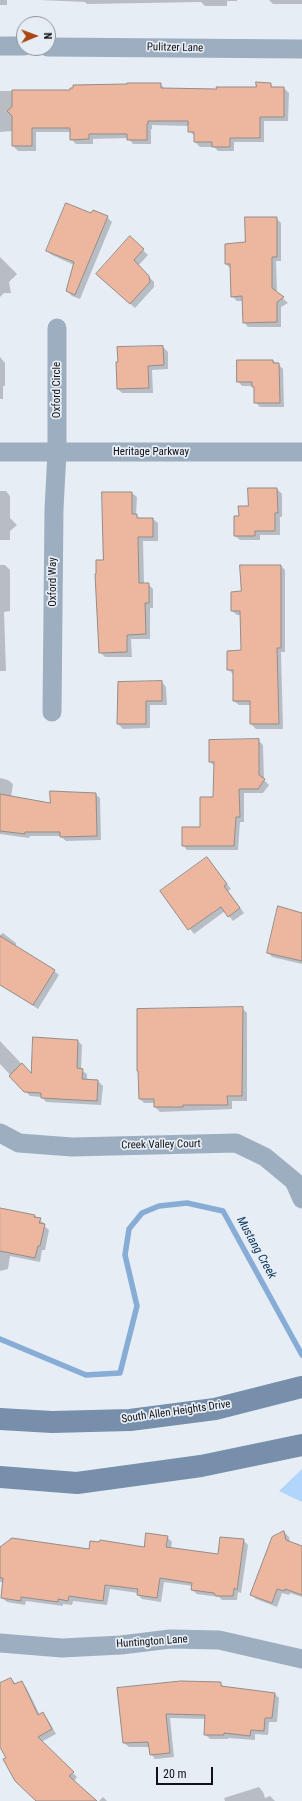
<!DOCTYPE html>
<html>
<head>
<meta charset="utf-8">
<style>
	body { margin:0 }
	#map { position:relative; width:302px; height:1801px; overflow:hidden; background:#e6edf5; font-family:"Roboto Condensed",sans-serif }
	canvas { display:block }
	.north { position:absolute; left:16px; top:16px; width:40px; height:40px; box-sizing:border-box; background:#e6edf5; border:1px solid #90959b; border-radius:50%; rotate:89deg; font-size:11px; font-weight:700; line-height:16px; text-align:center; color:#101215 }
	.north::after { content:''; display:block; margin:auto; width:14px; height:18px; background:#aa4710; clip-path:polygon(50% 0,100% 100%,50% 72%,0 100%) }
	.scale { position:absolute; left:156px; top:1767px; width:57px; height:18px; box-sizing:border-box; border:2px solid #101215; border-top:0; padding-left:5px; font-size:12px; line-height:14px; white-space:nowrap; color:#101215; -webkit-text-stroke:3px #e6edf5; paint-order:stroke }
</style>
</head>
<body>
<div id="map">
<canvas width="302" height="1801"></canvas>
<div class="north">N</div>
<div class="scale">20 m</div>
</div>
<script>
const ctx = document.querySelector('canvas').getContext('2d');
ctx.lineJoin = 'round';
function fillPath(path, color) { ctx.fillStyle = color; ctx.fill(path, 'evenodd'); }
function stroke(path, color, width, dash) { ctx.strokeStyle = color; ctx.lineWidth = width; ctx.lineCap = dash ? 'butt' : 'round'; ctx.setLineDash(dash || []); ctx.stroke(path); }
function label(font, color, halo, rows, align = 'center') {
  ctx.font = font + ' "Roboto Condensed",sans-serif'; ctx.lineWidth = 3.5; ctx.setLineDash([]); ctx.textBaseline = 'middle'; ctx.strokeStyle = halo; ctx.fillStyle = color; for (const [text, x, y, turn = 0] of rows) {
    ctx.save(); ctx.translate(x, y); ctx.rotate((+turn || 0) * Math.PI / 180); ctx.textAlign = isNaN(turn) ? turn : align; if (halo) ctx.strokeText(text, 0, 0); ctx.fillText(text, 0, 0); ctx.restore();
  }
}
fillPath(new Path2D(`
	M302,1469V1502L279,1491Z`), '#b2d5fc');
fillPath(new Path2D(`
	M0,0H7V5H0Z
	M40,0H237V1H227V6H205L201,2L87,4L85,2Z
	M269,0H302V4H273Z
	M160,84L165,89L172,90L257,88L270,84L274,88H284L289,93L288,121H264V142H234V151H218L214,147H200L195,142V136L189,131V126L152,125V129H151V144H133L128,138L93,139V144H76L71,139V132H36V151H18L13,146V131L0,132V91H71Z
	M92,215L107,217L112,222L80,299L72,296L67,291L74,265L52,255L47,251Z
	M276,218L281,223V261H276L277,293L288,303L281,307V327H248L244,322L243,301H237L232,296L231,269L226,264L246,243Z
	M130,238L148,255L138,266L154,282V287L135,308L102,278Z
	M0,257L17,274L9,282L11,293H4L0,297Z
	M163,347L168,352V369L152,370L153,393H122L118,389Z
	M0,357L5,363V386H3V399H0Z
	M238,361H273L278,364L283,369L284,407H260L255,402V389L253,386H242L238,381Z
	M277,489L282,494V517H280V535H260V540H240L235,536L240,517L249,507Z
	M0,491H6L10,496V518L17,525L10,531V540H0Z
	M132,493L137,497L136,515L140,519H153L158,523V541H143L144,584H148L153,589V608H150V639H131L132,657H105L100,652L104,561Z
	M0,565H5L10,570V611L4,612L6,671H0Z
	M281,566L285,570V652H281L283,729H256L251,724V705H239L234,701L233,674L228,669L242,651L241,615H237L232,611L242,592Z
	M162,682L166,687L167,705H150V728L123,729L118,724Z
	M258,740L263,745L264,780L269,785L263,793H244V822H240L238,850H187L183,845L201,828L214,798L215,766L210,762Z
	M0,778L8,780L13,784L11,797L51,804L95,794L100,798L101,840L66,841L60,836H30L29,838L0,834Z
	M211,863L231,889L228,891L244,913L233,921L225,911L194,934L161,891Z
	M302,914V964L272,957L268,952Z
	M3,933L16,943V947L54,971L59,975L38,1009L0,984V935Z
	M242,1008L247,1013V1101H232V1109L160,1112L155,1107V1103H144L140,1099L139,1073L138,1071Z
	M77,1040L82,1045L81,1070L87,1074V1080L98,1081L103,1086L101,1105L46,1102L42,1097L30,1096L0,1064V1041L32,1075Z
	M0,1209L34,1215L45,1224L44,1226L49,1230L45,1250H42L40,1262L10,1256L8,1269L0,1271Z
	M284,1532L289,1537L290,1543L302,1548V1597L290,1593L289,1595L282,1593L277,1607L256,1599L251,1594Z
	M167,1537L172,1542L171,1548L219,1555L243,1540L248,1545L241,1593L238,1592L237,1600H222L219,1597L197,1594L192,1590L193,1586L164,1582L161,1602L142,1599L138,1595V1593L110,1589L107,1605L73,1601L72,1605L63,1604V1606L26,1601L25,1605L7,1602L2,1598L4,1582H0V1548L8,1549L10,1538L90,1550L145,1548Z
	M11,1679L16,1684L21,1682L26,1687L40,1715L42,1714L47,1718L56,1734L41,1742L77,1777L74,1781L95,1801H37L7,1758L0,1745V1685Z
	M220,1683L225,1688L274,1693L279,1698L277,1722H269L268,1735L255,1734V1740L228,1738V1739H210L205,1734L206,1719L170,1718L174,1757L155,1759L151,1754L150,1747H129L124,1743L118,1689Z
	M259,1787L263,1792L265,1798L270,1796L275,1801H225L224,1798Z
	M103,1797L107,1801H99Z`), '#0003');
stroke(new Path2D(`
	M0,1339L86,1375L120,1373L137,1306L125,1255L129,1229L142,1213L159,1206L187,1203L223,1211L302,1355`), '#87add6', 5.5);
const building = new Path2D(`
	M256,82L271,83V87H284V117H260V138H230V147H212V142H194V132H188V121H148V124H147V140H127V134H89V139L70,140V128H32V146H12V116L7,111L12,107V90H70V88H73V85L127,84V83H161V88L217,89L216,87H256Z
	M66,203L91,213L93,210L108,216L75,295L66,291L74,262L46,251Z
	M245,217H277V257H272V288L284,297L277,302V322L243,323L242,296L231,297L230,264H225V244L245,242Z
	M130,236L144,249L134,260L149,276L150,282L130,304L96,274Z
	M163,346L164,365L148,366L149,388L117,389L116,362H118L117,347Z
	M237,360H273V363H279L280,403H254V387H252V382H237Z
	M248,488H277L278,513H275V531H255V536H234V516H239L238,506H248Z
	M102,492H132V514H137V518H153V537H138L139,583H149V603H145L146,634L127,635V652L99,653L95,574H96V560H103Z
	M240,565H281V648H277L279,724H250V701H233V670H227V651L241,650L240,611H231V592L241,591Z
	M162,681V701H146V724H117L118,682Z
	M259,739V775L265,779L258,789H239L240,817H236L234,846H182V827H200V797H213L214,762H209V740Z
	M50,791L96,793L97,836L60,837V832H25V834L0,831V794L50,803Z
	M207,857L227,884L224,886L240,908L228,917L221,907L188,930L160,891Z
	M278,906L302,913V961L267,953Z
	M0,936L55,970L33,1005L0,985Z
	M243,1007L242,1096H227L228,1105H183V1107H154V1099H139L138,1071H137V1009Z
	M33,1037L78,1040L77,1068L83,1069L82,1079L98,1080L97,1101L41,1098V1093L24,1092L9,1076L22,1063L31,1073Z
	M0,1208L35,1215L34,1217L41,1218L39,1223L45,1224L40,1246H38L35,1258L0,1251Z
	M284,1531L286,1540L302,1546V1595L285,1589L284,1591L277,1589L272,1603L250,1595L272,1537Z
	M146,1533L168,1536L166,1547L218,1554L220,1537L244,1539L237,1590L234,1588L233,1596H216L214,1593L191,1590L192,1583L160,1578L157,1598L137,1595L138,1589L105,1585L103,1601L69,1596L68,1601L58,1599V1602L21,1597V1601L1,1598L3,1578H0V1547L12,1538L89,1549L90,1541L99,1542L100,1540L144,1547Z
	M11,1678L14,1684L22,1681L38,1715L43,1712L52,1729L38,1737L74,1772L69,1776L97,1801H36L15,1781L3,1759L6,1758L0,1747V1683Z
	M181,1681L221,1682V1686L275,1693L272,1718H265L264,1731L251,1730L250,1736L224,1733V1735H204L205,1715L166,1714L170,1753L150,1755L148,1742L123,1743L117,1688Z`);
fillPath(building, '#edb69f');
stroke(building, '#958c88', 1);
stroke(new Path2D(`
	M0,46H24
	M48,47L302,49
	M0,452H302
	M52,712L54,509L57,452V328
	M0,1133L19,1143L72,1147L236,1143L265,1157L294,1181L302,1199
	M0,1643L62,1648L121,1645L170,1639L219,1640L302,1659`), '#9daec0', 19);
stroke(new Path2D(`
	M0,1419L52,1422L130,1420L215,1409L302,1387
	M0,1477L77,1483L201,1466L302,1445`), '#778faa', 22);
label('11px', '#101215', '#e6edf5', [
	["Pulitzer Lane",175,48,1],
	["Oxford Circle",57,390,-90],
	["Heritage Parkway",151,452],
	["Oxford Way",53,582,-90],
	["Creek Valley Court",161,1145,-1],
	["South Allen Heights Drive",176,1412,-8],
	["Huntington Lane",152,1642,-4]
]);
label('italic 12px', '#093359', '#e6edf5', [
	["Mustang Creek",256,1248,61]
]);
</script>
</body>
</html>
